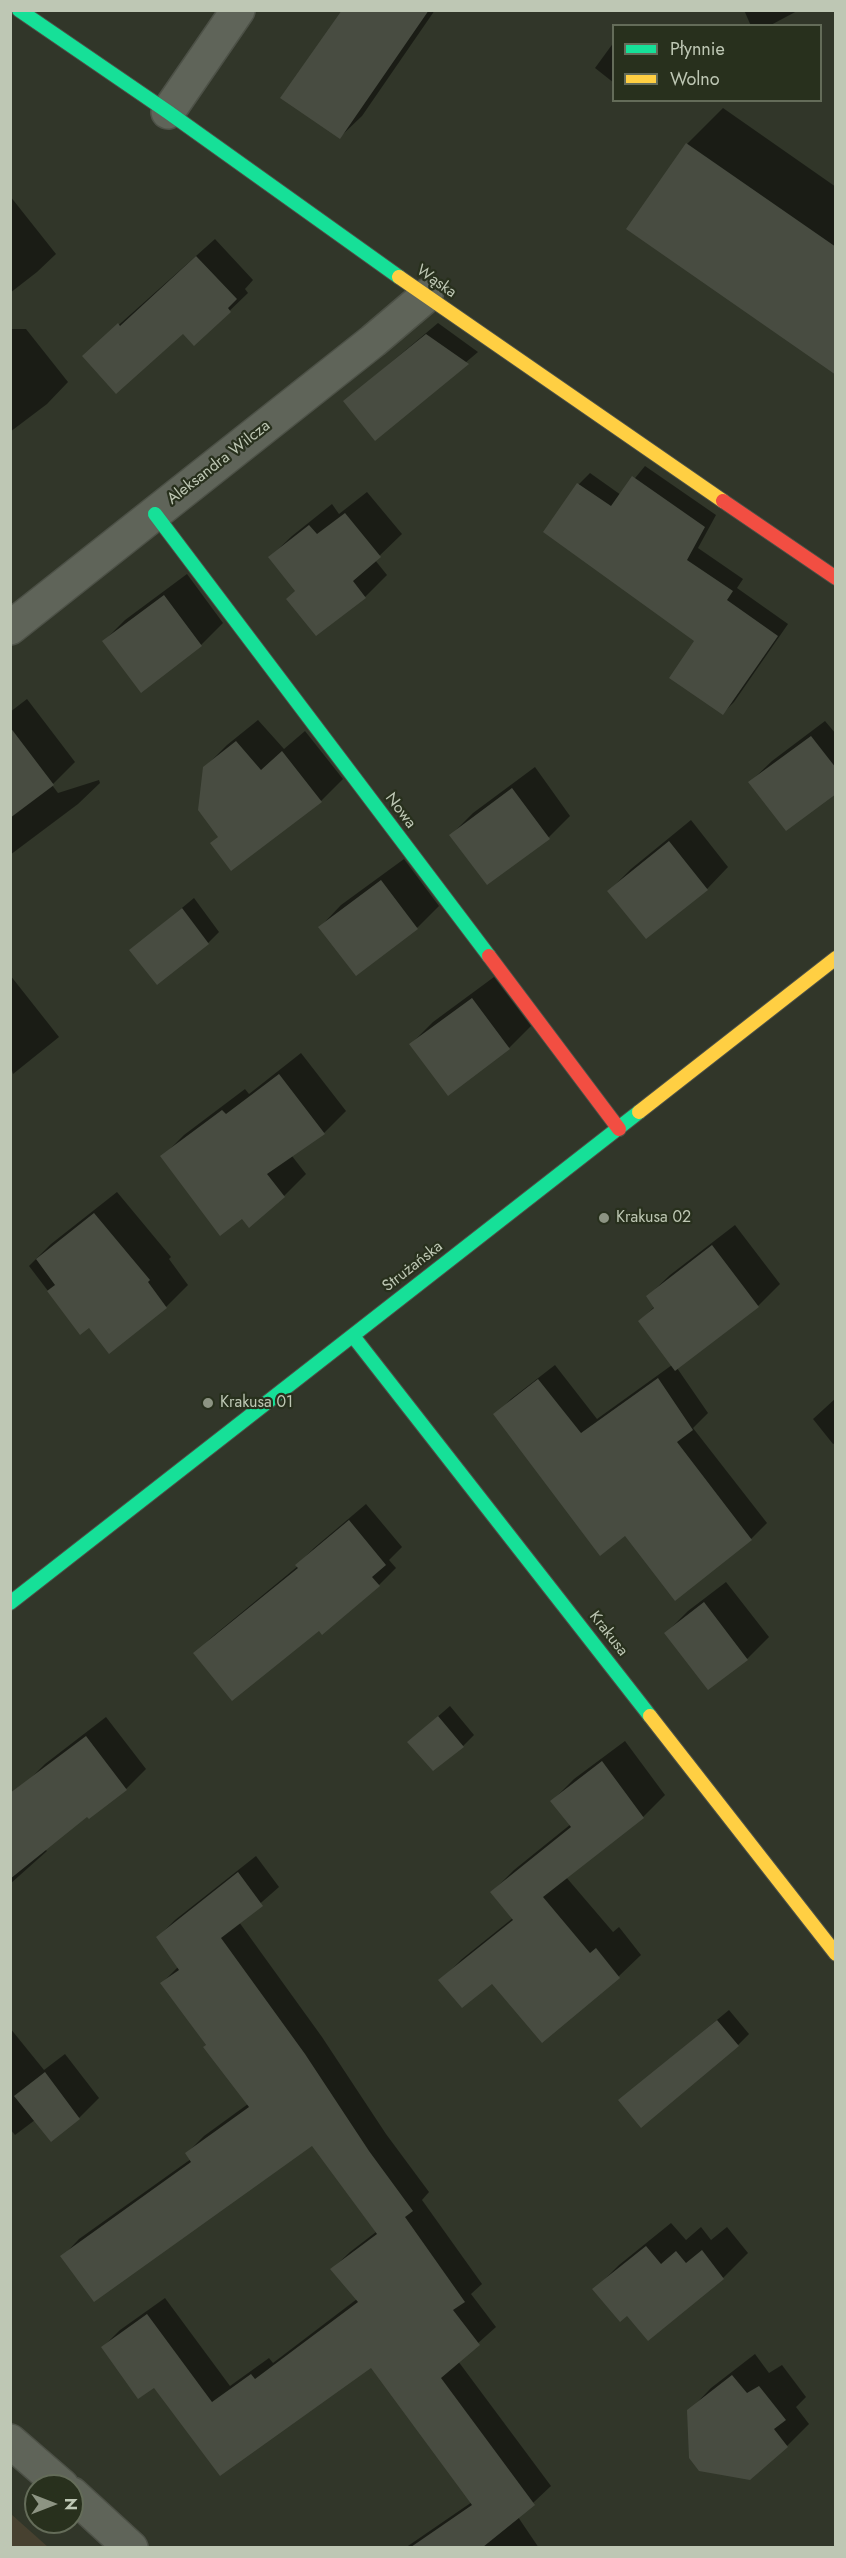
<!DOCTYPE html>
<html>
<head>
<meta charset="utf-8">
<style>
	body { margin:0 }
	#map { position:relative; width:846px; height:2558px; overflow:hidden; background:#313629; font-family:Jost,sans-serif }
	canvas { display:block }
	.frame { position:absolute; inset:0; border:12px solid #bec7b4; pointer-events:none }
	.legend { position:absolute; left:612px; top:24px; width:210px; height:78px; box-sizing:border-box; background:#28301d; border:2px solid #646c59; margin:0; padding:8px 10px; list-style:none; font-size:18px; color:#bec7b4 }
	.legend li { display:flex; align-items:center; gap:12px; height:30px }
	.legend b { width:30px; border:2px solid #646c59 }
	.north { position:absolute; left:24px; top:2474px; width:60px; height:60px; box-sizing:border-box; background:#28301d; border:2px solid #646c59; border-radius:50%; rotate:90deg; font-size:16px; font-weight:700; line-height:24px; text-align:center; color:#bec7b4 }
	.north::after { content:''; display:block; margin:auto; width:21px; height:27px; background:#8d9483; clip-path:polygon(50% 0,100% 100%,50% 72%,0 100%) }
</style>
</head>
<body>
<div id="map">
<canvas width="846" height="2558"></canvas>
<div class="frame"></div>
<ul class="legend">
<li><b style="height:8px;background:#16e098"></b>Płynnie</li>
<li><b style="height:8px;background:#ffcf43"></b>Wolno</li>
</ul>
<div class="north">N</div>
</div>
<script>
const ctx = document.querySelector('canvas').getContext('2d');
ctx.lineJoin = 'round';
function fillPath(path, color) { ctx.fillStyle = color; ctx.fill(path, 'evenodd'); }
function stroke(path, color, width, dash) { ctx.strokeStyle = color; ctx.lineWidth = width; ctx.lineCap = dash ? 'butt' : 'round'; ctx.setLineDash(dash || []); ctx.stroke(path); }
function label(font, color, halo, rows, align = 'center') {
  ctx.font = font + ' Jost,sans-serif'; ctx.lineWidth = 4.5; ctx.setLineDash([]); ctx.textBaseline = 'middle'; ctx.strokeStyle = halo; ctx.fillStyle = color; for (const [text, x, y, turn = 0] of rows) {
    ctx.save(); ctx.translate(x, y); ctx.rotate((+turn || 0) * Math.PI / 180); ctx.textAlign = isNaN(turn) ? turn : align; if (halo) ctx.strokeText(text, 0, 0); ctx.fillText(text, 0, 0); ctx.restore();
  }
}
fillPath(new Path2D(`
	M10,2514H11L48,2547H11Z`), '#474130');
fillPath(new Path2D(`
	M344,10H435L362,116L340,137Z
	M744,10H799L769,26H751Z
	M614,42V83L595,68Z
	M723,108L836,187V373L628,228L687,144Z
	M10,196L56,254L37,272L10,293Z
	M215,239L253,280L245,289L248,293L195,344L183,332L84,356Z
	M438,323L478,352L375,439L345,401Z
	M10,329H26L68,382L47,404L10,432Z
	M645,466L716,515L698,548L743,579L737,588L788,624L734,702L723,713L696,641L545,532L579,484L590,473L621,495Z
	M367,492L402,534L375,560L387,575L365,597L316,634L297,590L270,557L292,536L332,504L339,514Z
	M187,574L223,623L201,645L142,691L104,641L125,620Z
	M27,699L75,762L52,785L58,793L99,780L100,783L78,804L10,855V712Z
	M258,720L284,749L305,731L343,779L321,801L231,869L219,836L204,768L227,745Z
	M825,721L836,734V792L750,782L772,761Z
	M535,767L570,816L549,837L451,835L473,813Z
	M691,820L728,867L707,889L609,891L631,869Z
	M404,859L439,906L418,927L356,974L320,927L341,905Z
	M194,898L219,932L208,943L131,950Z
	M10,975L59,1037L13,1074L10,1063Z
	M494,977L531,1026L509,1048L411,1044L433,1022Z
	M301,1053L346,1111L324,1133L292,1156L306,1174L284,1196L242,1217L162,1157L184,1135L245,1089L249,1094Z
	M117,1192L171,1257L169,1259L188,1285L166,1307L109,1352L89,1326L80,1333L29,1266L51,1244Z
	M735,1225L780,1284L758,1306L677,1368L708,1413L693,1428L767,1523L751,1539L675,1599L626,1534L495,1415L511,1399L555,1365L597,1419L672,1365L640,1321L655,1306L648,1296L670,1275Z
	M836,1398V1443L833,1444L813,1419Z
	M366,1504L402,1547L389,1560L396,1568L379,1585L319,1629L195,1654L212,1637L298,1566L297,1565L314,1548Z
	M726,1582L769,1637L747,1659L709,1688L666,1633L688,1611Z
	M450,1706L474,1735L463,1746L421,1731Z
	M106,1717L146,1769L126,1789L88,1815L45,1849L47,1851L10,1884V1799L45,1764Z
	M625,1741L665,1795L643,1817L566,1877L613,1932L619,1927L641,1955L619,1976L542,2041L492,1982L440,1981L462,1959L513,1918L492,1892L514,1870L571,1824L552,1801L574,1779Z
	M256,1856L279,1887L239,1922L322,2037L386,2134L429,2192L422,2200L482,2284L471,2294L496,2327L458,2361L551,2486L518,2517L539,2548H405L472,2502L371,2366L220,2474L154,2386L103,2347L120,2330L165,2298L230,2386L269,2358L273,2363L357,2299L332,2269L350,2252L376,2232L313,2144L62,2257L79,2239L191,2159L187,2153L204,2136L248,2104L162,1983L178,1967L158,1937L175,1920Z
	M729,2010L749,2034L738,2045L620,2100Z
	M10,2028L44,2070L65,2054L99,2098L79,2118L35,2120L15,2135L10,2129Z
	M671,2223L686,2240L701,2227L711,2240L727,2227L748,2253L723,2278L648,2339L628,2314L595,2289L619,2265Z
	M755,2354L769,2373L782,2365L806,2397L796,2407L809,2424L787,2446L689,2411L711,2388Z`), '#0007');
fillPath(new Path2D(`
	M342,10H429L340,139L280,98Z
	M686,143L836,247V375L626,229Z
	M196,256L237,299L228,308L231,312L194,346L183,334L116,394L82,356L118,323L120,326Z
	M426,334L469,364L375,441L343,401Z
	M632,476L705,527L687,560L733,591L727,600L778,636L723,715L669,678L694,641L543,532L577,483L611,506Z
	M345,513L381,557L353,581L366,598L316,636L286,599L295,591L268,557L309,525L317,534Z
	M164,595L202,646L141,693L102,641Z
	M10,727L54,785L10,818Z
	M811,736L836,768V794L786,831L748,782Z
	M236,741L261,770L282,751L322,802L231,871L210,843L218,837L198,810L203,767Z
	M512,788L550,839L487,885L449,835Z
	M669,841L708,890L646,939L607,891Z
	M381,880L418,929L356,976L318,927Z
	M182,908L209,944L157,985L129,950Z
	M472,998L510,1049L448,1096L409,1044Z
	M279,1074L325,1134L267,1174L285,1197L249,1228L242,1219L220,1236L160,1156L222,1110L226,1114Z
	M94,1213L150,1280L148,1282L167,1308L109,1354L89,1328L80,1335L47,1291L55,1285L36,1259Z
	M712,1245L759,1307L675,1371L638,1321L654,1308L646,1296Z
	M658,1378L693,1430L677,1442L752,1540L675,1601L625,1536L600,1556L493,1414L538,1379L581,1433Z
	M349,1520L386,1565L372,1577L380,1586L322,1635L319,1631L232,1701L193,1653L298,1568L295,1565Z
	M704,1602L748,1660L708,1690L664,1633Z
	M438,1716L464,1747L433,1771L407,1742Z
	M86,1736L127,1790L89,1819L87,1817L10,1879V1793Z
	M602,1761L644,1818L543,1897L590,1953L596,1948L620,1978L542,2043L492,1984L462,2008L438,1980L513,1920L490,1892L571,1827L550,1801Z
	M238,1872L263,1906L221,1938L305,2054L369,2151L413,2211L405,2217L465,2302L453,2310L480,2345L441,2378L535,2505L483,2547H411L472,2505L371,2368L220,2476L154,2388L138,2399L101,2347L147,2314L212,2402L251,2374L255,2379L358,2302L330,2269L377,2234L312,2146L94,2302L60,2256L191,2162L185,2153L249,2107L203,2047L206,2045L160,1983L179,1970L156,1937Z
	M717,2020L739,2046L641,2128L618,2100Z
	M45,2072L80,2119L51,2142L14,2096Z
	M646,2246L661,2264L676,2251L686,2263L702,2250L724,2279L648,2341L627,2316L620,2322L592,2289Z
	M732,2375L747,2393L759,2386L786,2420L774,2429L788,2447L750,2480L699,2471L689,2458L687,2410Z`), '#484c41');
const street = new Path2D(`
	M168,112L238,10
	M10,628L373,341L426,296
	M10,2441L62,2486
	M72,2494L131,2548`);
const fast = new Path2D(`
	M19,10L168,112L399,277
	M155,514L489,956
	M353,1336L650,1716
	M10,1603L639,1112`);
const slow = new Path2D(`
	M399,277L723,501
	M639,1112L836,958
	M650,1716L836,1954`);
const jam = new Path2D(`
	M723,501L836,578
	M489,956L619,1129`);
stroke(street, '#4d5147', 36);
stroke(fast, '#4d5147', 16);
stroke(slow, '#4d5147', 16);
stroke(jam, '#4d5147', 16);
stroke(street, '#5f6459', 33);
stroke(fast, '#16e098', 14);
stroke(slow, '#ffcf43', 14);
stroke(jam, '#f24e42', 14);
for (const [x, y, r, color] of [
	[604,1218,6,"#8d9483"],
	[208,1403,6,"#8d9483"]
]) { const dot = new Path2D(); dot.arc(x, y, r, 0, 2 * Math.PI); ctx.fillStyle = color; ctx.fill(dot); stroke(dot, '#28301d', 2); }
label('16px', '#bec7b4', '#28301d', [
	["Wąska",436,282,35],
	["Aleksandra Wilcza",219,463,-38],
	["Nowa",400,811,53],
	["Strużańska",413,1267,-38],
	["Krakusa",608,1634,52]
]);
label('16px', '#bec7b4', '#28301d', [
	["Krakusa 02",616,1218],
	["Krakusa 01",220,1403]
], 'left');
</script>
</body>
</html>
